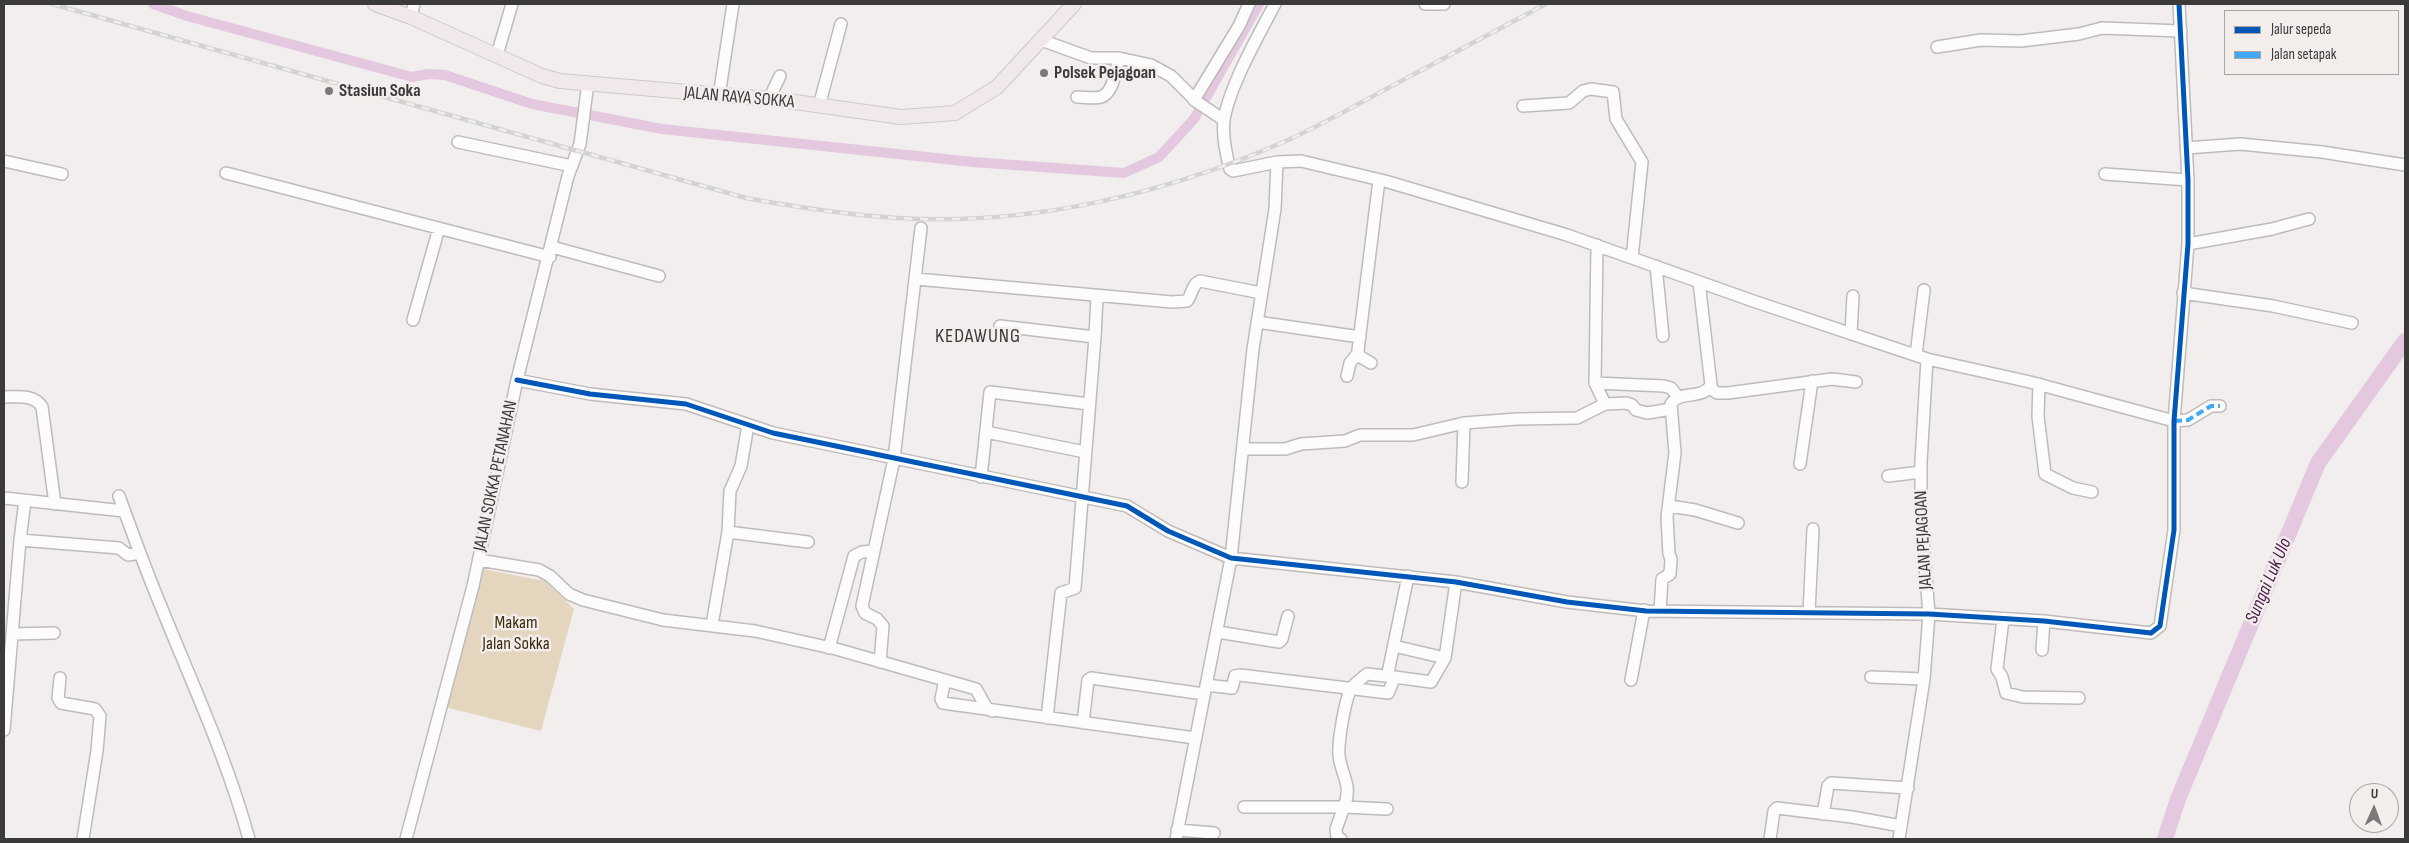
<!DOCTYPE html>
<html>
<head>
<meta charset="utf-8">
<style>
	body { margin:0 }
	#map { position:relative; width:2409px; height:843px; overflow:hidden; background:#f2eeed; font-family:"Sofia Sans Condensed",sans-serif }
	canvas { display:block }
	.frame { position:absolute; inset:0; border:5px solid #3c3939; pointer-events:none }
	.legend { position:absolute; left:2224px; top:10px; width:175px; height:65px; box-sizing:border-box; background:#f3edec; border:1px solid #aaa5a4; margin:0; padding:6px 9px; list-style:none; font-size:15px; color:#3c3939 }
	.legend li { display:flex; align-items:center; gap:10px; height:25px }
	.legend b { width:25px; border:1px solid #aaa5a4 }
	.north { position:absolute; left:2349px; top:783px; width:50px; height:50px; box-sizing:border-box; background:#f3edec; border:1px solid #aaa5a4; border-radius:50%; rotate:2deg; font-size:14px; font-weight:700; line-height:20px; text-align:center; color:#3c3939 }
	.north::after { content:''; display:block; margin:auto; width:18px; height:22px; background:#7c7878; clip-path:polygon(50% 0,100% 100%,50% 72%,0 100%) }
</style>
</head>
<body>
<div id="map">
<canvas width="2409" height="843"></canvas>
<div class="frame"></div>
<ul class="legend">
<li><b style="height:6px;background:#0057b8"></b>Jalur sepeda</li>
<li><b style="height:6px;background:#3fa9f5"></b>Jalan setapak</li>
</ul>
<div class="north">U</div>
</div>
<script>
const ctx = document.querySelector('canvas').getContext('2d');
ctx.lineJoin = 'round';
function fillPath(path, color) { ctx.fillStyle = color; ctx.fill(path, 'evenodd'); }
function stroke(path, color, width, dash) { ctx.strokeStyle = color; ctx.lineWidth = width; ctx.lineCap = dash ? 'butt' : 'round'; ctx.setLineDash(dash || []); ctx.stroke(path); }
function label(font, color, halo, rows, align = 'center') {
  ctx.font = font + ' "Sofia Sans Condensed",sans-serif'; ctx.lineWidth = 5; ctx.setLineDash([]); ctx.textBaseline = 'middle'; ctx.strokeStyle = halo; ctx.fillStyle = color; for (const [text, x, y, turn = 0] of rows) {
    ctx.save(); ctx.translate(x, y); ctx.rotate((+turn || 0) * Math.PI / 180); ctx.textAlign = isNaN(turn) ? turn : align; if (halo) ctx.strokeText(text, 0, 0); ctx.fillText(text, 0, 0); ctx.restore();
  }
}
fillPath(new Path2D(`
	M482,569L545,581L574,609L541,731L445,707Z`), '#e4d5be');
stroke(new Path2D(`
	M153,4L187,16L412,77L428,74L445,75L532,104L662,129L973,162L1124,173L1159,157L1194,119L1259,4`), '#e3c8e0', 10);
stroke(new Path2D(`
	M2165,839L2178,799L2318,463L2405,341`), '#e3c8e0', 16);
const minor = new Path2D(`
	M1275,4C1259,34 1229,87 1224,120C1222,136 1226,154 1230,169L1233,171L1277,162L1301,161L1385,181L1567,235L1756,302L1927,359L2030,382L2174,421L2188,420L2211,406H2220
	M1425,4H1444
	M411,17L414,4
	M1041,40L1091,58H1119L1151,65L1171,76L1197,102L1224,120
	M1937,47L1981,40L2021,41L2079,34L2102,28L2181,31
	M497,55L512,4
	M719,96L733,4
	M1077,97C1084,97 1095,99 1101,97C1114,93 1116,68 1119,58
	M769,99L780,76
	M1194,100L1239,26L1249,4
	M819,106L841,24
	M1523,106L1569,103L1583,91L1591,89L1613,92L1616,119L1642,162L1632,258
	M458,142L572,166
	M2186,148L2240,144L2322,152L2405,165
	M4,161L62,174
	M226,173L550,257
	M2105,174L2188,180
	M2188,244L2272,229L2309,219
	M1597,245L1595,383L1605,404L1626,403L1632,405L1636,410L1647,413L1671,409
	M552,247L659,276
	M1656,266L1663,336
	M916,279L1172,302L1187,301C1192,295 1192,284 1200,281L1261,293
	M2183,293L2273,306L2352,323
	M413,320L439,228
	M1257,322L1360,337
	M1000,326L1095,337L1097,296
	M1851,334L1853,296
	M1916,355L1924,290
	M1371,363L1359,356L1358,350L1379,180
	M1347,376L1350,363L1358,353
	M517,380L590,394L686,404L773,433L1127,506L1168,531L1231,558L1456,582L1567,602L1646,611L1929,614L2044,621L2151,633L2160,626L2174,530V421L2188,244V180L2179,4
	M1595,383L1664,386L1671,388L1678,397
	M2039,384L2038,416L2045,474L2073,488L2092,492
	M1710,388L1717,393H1728L1832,379L1856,382
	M4,397C17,397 34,394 42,407L55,504
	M986,432L1085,452
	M1243,449H1285L1301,444L1345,441L1360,435H1413L1464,423
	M1800,464L1812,381
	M1888,476L1921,472
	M981,477L990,392L1089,404
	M1462,482L1464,423L1517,419L1577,418L1605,404
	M119,496C132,532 145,568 160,604C191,681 227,758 249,839
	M4,498L124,511
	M1669,506L1695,510L1738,523
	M728,532L808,542
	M20,540L25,501
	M479,560L539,570L550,576L569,594L583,600L663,620L755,631L836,649L976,689L986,707L992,711
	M1660,611L1662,579L1670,574L1671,559L1669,554L1667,517L1675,453L1671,404C1679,390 1703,400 1711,385L1699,282
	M1809,613L1813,529
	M2003,619L1997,669L2002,677L2006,693L2023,697L2079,698
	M712,625L728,532L730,491L741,466L748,425
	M1218,632L1279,642L1282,639L1288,616
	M12,634L54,633
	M1394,646L1445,658L1456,582
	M829,648L854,556L862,552L874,551
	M2042,650L2044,621
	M880,662L883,626L877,619L865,613L862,606L894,459L921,228
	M1871,677L1924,679
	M60,678L58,698L61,703L95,709L100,716L97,751L83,839
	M945,680L941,699L943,703L1195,738
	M1631,680L1644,610
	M1206,685L1232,688L1235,676L1240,675L1388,693L1395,677L1431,682L1445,658
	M1047,718L1061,593L1075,588L1095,337
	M1083,723L1088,680L1091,678L1204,694
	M4,730L20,540L119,548L128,555L140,553
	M1244,807H1344C1353,784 1341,776 1339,755C1338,741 1345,698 1352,687C1356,683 1362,678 1367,674L1385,676L1388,673L1408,576
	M1823,814L1828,786L1831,783L1908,788
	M1177,830L1214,833
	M406,839L473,586L517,380L568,176L580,144L588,83
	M1176,839L1231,558L1253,349L1275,209L1277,162
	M1341,839L1337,838L1336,829L1344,807L1387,809
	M1770,839L1774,811L1777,808L1852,817L1901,826
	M1899,839L1924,679L1929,614L1921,514V462L1927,359`);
const major = new Path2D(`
	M375,4L411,17L542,76L560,81L781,100L901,117L955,113L997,87L1074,4`);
stroke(minor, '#bebbba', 14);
stroke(major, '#ccc9c9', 16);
stroke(minor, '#fdfcfc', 11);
stroke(major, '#f0e8eb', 14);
const rail = new Path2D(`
	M52,4L746,198C796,207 847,215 898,218C1031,226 1165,194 1286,141C1321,125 1355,106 1388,88C1441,60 1493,32 1546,4`);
stroke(rail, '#d3d3d3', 4.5);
stroke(rail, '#f3edec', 2.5, [8]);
stroke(new Path2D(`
	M2174,421L2188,420L2211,406H2220`), '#3fa9f5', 4, [8, 4]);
stroke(new Path2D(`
	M517,380L590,394L686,404L773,433L1127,506L1168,531L1231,558L1456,582L1567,602L1646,611L1929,614L2044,621L2151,633L2160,626L2174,530V421L2188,244V180L2179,4`), '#0057b8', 5);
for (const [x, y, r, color] of [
	[1044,73,5,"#7c7878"],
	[329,91,5,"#7c7878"]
]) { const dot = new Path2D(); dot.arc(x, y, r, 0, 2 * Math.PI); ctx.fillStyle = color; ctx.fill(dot); stroke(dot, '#f3edec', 2); }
label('bold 18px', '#3c3939', '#f3edec', [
	["Polsek Pejagoan",1054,73],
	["Stasiun Soka",339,91]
], 'left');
label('18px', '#3c3939', '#f3edec', [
	["JALAN RAYA SOKKA",739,98,5],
	["JALAN SOKKA PETANAHAN",496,476,-78],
	["JALAN PEJAGOAN",1924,540,-93]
]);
label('18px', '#3f2e0c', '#f3edec', [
	["Makam",516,623],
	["Jalan Sokka",516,644]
]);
label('italic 19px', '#4f234f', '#f3edec', [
	["Sungai Luk Ulo",2269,581,-67]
]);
ctx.letterSpacing = '1px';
label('20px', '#3c3939', '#f3edec', [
	["KEDAWUNG",978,337]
]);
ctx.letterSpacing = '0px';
</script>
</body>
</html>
